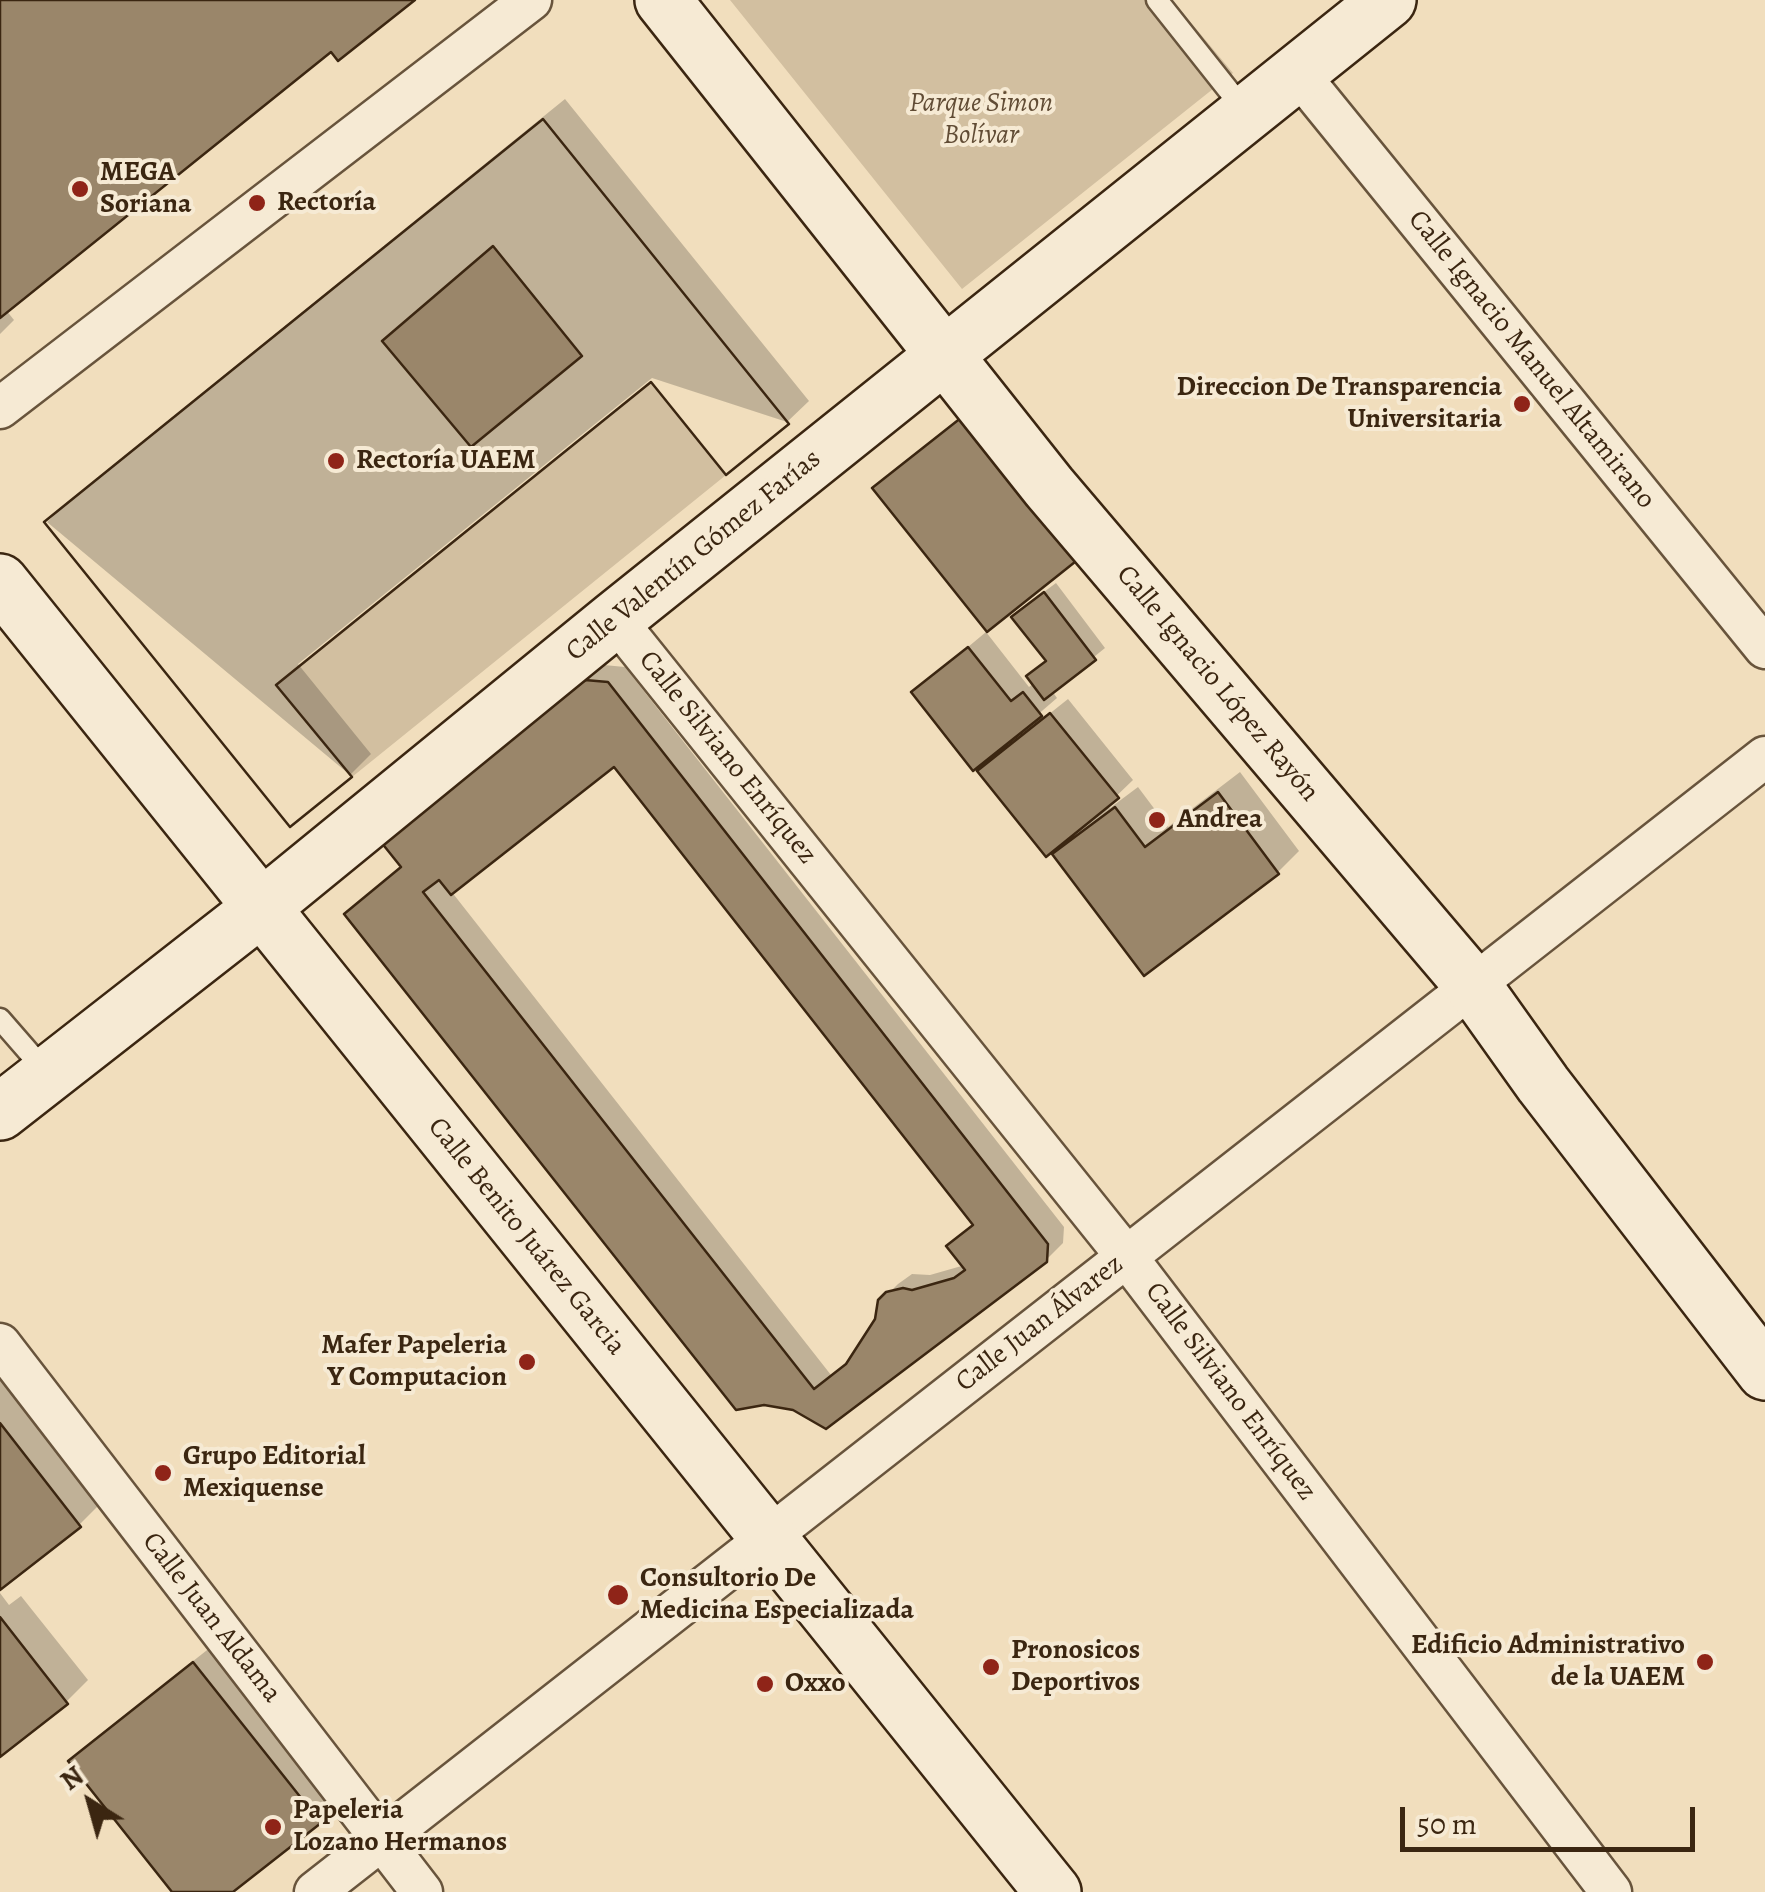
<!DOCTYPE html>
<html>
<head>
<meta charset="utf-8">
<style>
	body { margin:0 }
	#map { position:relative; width:1765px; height:1892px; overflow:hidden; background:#f1debd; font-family:Alegreya,serif }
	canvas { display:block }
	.north { position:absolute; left:40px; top:1752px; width:100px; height:100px; -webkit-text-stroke:8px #f6ead4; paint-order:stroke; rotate:323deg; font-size:28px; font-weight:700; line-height:40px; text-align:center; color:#3b2611 }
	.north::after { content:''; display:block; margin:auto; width:35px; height:45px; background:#3b2611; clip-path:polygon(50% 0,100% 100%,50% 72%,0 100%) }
	.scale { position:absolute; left:1400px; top:1807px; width:295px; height:45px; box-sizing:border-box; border:5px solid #3b2611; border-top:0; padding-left:12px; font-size:30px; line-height:35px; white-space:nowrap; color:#3b2611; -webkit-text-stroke:8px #f6ead4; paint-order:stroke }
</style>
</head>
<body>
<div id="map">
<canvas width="1765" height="1892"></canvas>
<div class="north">N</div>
<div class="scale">50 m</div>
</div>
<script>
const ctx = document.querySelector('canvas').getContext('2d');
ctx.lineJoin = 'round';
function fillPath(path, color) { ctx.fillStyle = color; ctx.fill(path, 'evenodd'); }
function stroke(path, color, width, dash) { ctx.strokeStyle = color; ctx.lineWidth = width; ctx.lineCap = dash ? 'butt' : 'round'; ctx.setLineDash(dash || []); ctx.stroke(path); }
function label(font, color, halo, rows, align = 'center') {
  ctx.font = font + ' Alegreya,serif'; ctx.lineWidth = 8; ctx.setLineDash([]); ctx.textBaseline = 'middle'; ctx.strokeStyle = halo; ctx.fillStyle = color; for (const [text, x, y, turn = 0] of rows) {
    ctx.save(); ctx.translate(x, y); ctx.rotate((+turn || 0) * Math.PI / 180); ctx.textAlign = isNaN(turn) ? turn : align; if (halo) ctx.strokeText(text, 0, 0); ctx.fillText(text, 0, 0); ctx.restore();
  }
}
fillPath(new Path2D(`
	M730,0H1172L1233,73L962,289Z
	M651,382L726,475L352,777L276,685Z`), '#d2bfa0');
fillPath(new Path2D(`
	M0,0H411L332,49L6,310L14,320L0,334Z
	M565,99L809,401L787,422L652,378L298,664L371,754L350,775L47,522L69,501Z
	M999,387L988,629L876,488L897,467Z
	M1056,583L1105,648L1052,691L1057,698L1006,742L1009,746L1068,699L1133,780L1107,805L1110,808L1138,787L1168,827L1240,772L1299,851L1278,872L1145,973L1056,854L1077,833L981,771L1005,747L914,692L986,632L1029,687L1034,683L1048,660L1025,606Z
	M604,665L625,667L1064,1227L1063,1243L1046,1260L826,1426L347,914L403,865L400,826ZM614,764L975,1223L950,1246L965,1265L930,1275L912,1274L898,1284L881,1301L877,1320L853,1358L831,1375L451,891Z
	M0,1375L100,1504L79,1525L0,1587Z
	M0,1593L9,1605L21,1596L88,1680L66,1702L0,1753Z
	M216,1643L340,1800L319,1821L229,1892H175L72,1762L93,1740Z`), '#0003');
const building = new Path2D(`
	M0,0H415L338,61L331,52L0,318Z
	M543,119L789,424L726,475L651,382L276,685L352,777L290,827L44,522ZM493,246L582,356L471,447L382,341Z
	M543,119L789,424L726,475L651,382L276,685L352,777L290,827L44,522Z
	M976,406L1090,550L987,632L872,488Z
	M1044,592L1096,660L1044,700L1026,676L1046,661L1011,617Z
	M968,647L1011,701L1023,692L1042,716L973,771L911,692Z
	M585,680L608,682L1048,1244L1047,1262L826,1429L793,1410L764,1405L736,1410L344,914L401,867L381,842ZM614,767L973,1225L946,1246L965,1270L954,1278L912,1290L903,1288L886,1292L878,1300L875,1319L846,1364L814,1389L423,892L439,880L451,895Z
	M1050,713L1119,798L1046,857L977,771Z
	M1218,792L1279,874L1144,976L1052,854L1115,807L1145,847Z
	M0,1423L81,1527L0,1590Z
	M0,1617L68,1704L0,1757Z
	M193,1662L321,1823L233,1892H172L68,1761Z`);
fillPath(building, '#9a866a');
stroke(building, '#3b2611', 2.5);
const lane = new Path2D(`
	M1157,0L1245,111
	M0,1019L47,1073`);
const street = new Path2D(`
	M1297,72L1765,648
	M0,408L531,0
	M615,619L1126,1256L1611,1892
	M0,1344L422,1892
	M315,1892L1765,757`);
const secondary = new Path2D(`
	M663,0L1049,487L1474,987L1543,1084L1765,1372
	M0,582L1053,1892
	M0,1112L260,909L615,619L1388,0`);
stroke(lane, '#68543c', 25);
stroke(street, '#68543c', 45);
stroke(secondary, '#3b2611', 60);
stroke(lane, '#f6ead4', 20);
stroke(street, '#f6ead4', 40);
stroke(secondary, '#f6ead4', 55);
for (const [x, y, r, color] of [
	[80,189,10,"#8f2418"],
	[257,203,10,"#8f2418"],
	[1522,404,10,"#8f2418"],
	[336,461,10,"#8f2418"],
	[1157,820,10,"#8f2418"],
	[527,1362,10,"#8f2418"],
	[163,1473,10,"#8f2418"],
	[618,1595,12,"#8f2418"],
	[1705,1662,10,"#8f2418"],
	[991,1667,10,"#8f2418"],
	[765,1684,10,"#8f2418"],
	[273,1827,10,"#8f2418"]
]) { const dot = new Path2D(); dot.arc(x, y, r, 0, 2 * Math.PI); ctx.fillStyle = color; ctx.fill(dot); stroke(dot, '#f6ead4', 4); }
label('italic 28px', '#614c35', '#f6ead4', [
	["Parque Simon",981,104],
	["Bolívar",981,136]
]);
label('bold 28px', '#3b2611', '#f6ead4', [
	["MEGA",100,173],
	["Soriana",100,205],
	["Rectoría",277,203],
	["Direccion De Transparencia",1502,388,"right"],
	["Universitaria",1502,420,"right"],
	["Rectoría UAEM",356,461],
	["Andrea",1177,820],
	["Mafer Papeleria",507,1346,"right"],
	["Y Computacion",507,1378,"right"],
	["Grupo Editorial",183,1457],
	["Mexiquense",183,1489],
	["Consultorio De",640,1579],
	["Medicina Especializada",640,1611],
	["Edificio Administrativo",1685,1646,"right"],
	["de la UAEM",1685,1678,"right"],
	["Pronosicos",1011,1651],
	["Deportivos",1011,1683],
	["Oxxo",785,1684],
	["Papeleria",293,1811],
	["Lozano Hermanos",293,1843]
], 'left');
label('28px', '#3b2611', '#f6ead4', [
	["Calle Ignacio Manuel Altamirano",1531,360,51],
	["Calle Valentín Gómez Farías",694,556,-39],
	["Calle Ignacio López Rayón",1217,684,50],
	["Calle Silviano Enríquez",727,758,51],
	["Calle Benito Juárez Garcia",526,1237,51],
	["Calle Juan Álvarez",1040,1324,-38],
	["Calle Silviano Enríquez",1230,1392,53],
	["Calle Juan Aldama",211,1618,52]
]);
</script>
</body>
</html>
